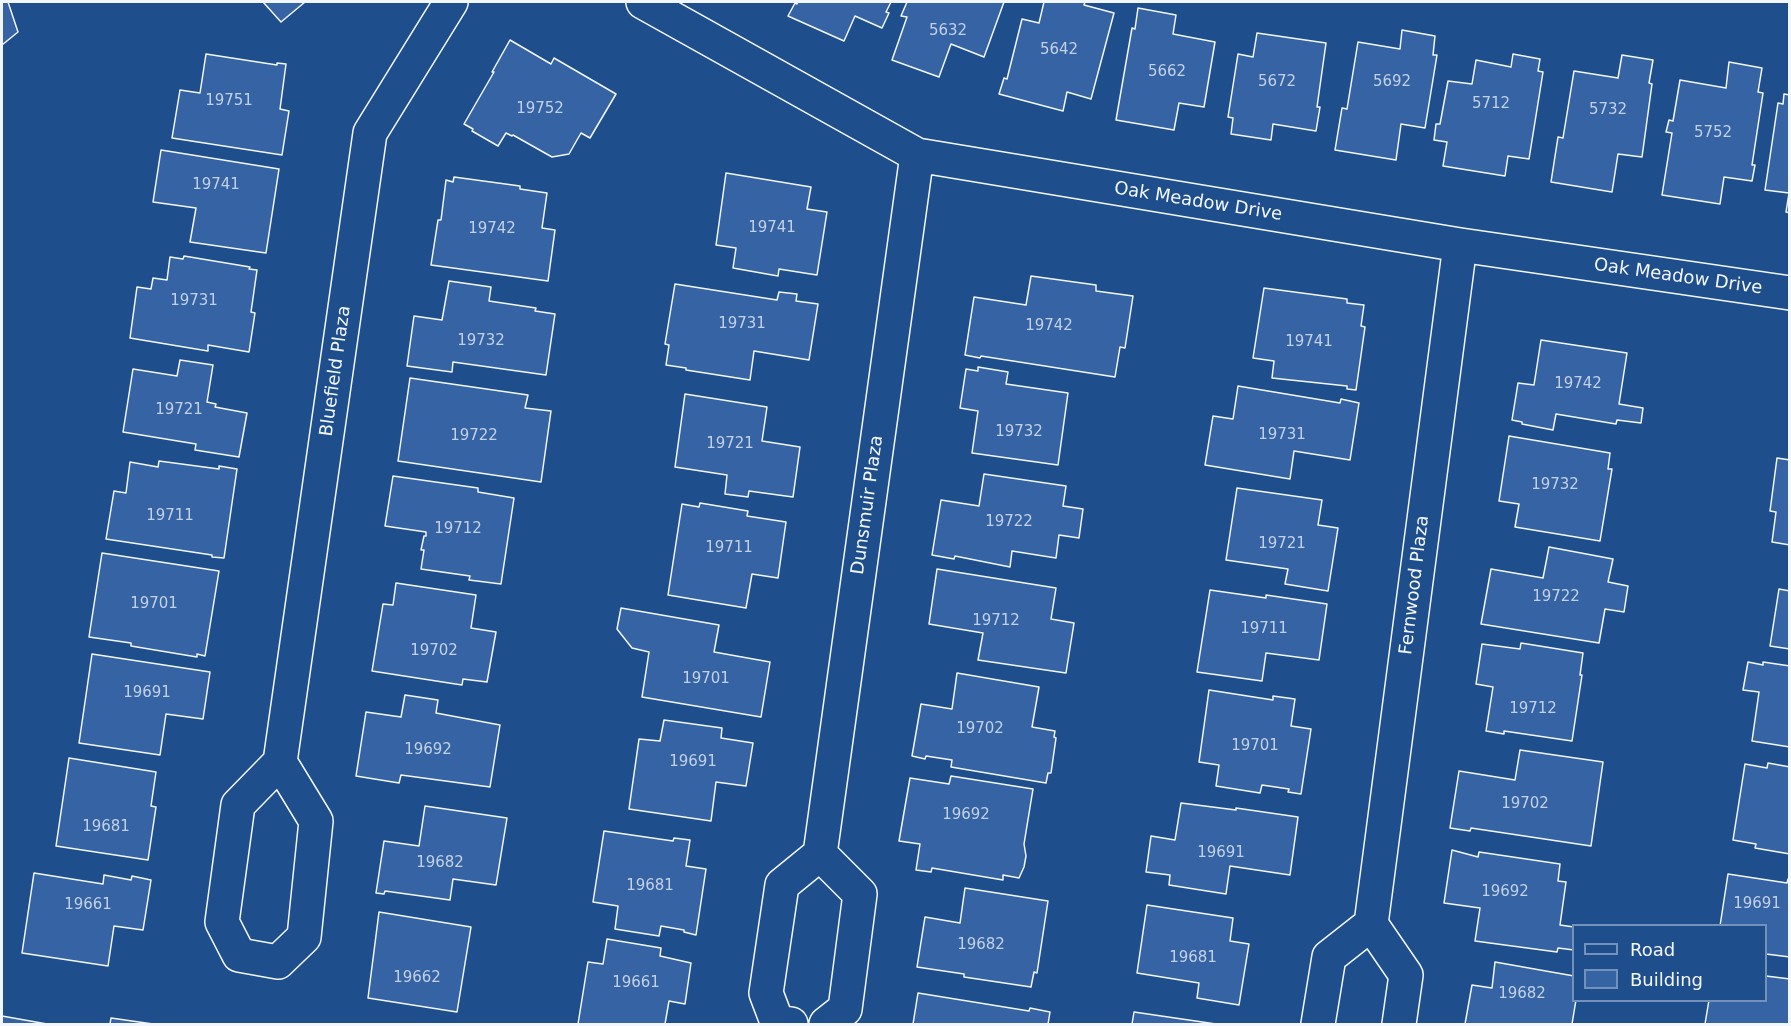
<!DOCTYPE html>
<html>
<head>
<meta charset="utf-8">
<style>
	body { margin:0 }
	#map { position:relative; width:1791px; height:1026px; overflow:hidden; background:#1f4e8c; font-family:"DejaVu Sans",sans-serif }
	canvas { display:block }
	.frame { position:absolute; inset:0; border:3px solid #f2f6ff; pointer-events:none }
	.legend { position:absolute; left:1572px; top:924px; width:195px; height:78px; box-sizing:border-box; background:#1f4e8c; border:2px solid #7391ba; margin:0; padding:8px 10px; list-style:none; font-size:18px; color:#f2f6ff }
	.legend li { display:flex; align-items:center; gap:12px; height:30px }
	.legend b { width:30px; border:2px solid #7391ba }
</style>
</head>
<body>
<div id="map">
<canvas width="1791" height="1026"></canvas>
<div class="frame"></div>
<ul class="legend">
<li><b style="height:8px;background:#1f4e8c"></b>Road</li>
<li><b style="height:16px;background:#3563a3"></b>Building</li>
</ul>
</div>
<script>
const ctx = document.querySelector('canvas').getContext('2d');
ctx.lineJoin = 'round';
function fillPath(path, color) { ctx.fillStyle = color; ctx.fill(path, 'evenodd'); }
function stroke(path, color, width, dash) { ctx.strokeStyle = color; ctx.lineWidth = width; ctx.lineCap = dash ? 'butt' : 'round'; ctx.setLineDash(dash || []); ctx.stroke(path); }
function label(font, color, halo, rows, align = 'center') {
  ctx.font = font + ' "DejaVu Sans",sans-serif'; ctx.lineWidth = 4.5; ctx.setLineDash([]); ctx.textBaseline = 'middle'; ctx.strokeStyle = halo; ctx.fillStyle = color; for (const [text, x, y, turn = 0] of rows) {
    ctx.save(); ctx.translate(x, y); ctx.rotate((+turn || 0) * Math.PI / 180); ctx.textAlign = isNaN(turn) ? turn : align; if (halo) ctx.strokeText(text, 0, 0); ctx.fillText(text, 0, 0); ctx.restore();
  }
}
const building = new Path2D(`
	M2,2H8L18,32L2,45Z
	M263,2H305L281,22Z
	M798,2H891L886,12L889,13L882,28L855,16L844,41L788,16L795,3L797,4Z
	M907,2H1004L984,57L951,44L939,77L892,60L907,17L901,16Z
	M1044,2H1085L1084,5L1114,13L1091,99L1067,92L1063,111L999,94L1004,78L1007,79L1022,19L1039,23Z
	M1138,8L1176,15L1173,34L1215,42L1204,107L1179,103L1174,130L1116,120L1132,28L1135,29Z
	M1402,30L1435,36L1433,55H1437L1425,128L1401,124L1396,160L1335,150L1342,108L1347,109L1358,42L1400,49Z
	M1257,33L1326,43L1317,107H1320L1316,131L1273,124L1271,140L1231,134L1233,118L1228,117L1238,54L1253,57Z
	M510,40L551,64L554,58L616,94L590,138L581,133L569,154L552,157L513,135L512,136L506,133L498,146L472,131L473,129L464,124L494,72H492Z
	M206,54L277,65V63L286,64L280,109L289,111L282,155L172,138L180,90L200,93Z
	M1513,54L1540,59L1538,71L1543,72L1529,159L1508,156L1505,176L1443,166L1447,142L1434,140L1436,124H1440L1448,81L1472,84L1476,60L1511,67Z
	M1622,55L1653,60L1649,83L1652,84L1642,157L1618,154L1612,192L1551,182L1558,137L1563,138L1574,71L1618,78Z
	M1729,62L1762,68L1758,92L1763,93L1752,165H1755L1752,181L1724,177L1720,204L1662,195L1672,133L1666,132L1669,120L1673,121L1680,80L1726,88Z
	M1784,94L1790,95V213L1786,212L1789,193L1765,190L1778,103L1783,104Z
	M161,150L279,169L266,253L190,242L196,208L153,202Z
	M726,173L811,187L807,209L827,212L817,275L779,269L778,276L733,268L736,248L716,245Z
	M454,177L520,186V189L547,193L542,228L555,230L548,281L431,265L438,220H441L446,180L453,182Z
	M184,256L250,267L249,269L257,270L251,312L255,313L249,352L208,345V351L130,338L137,287L151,289L153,278L167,280L170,257L183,259Z
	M1031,276L1096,285V291L1133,296L1125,348L1120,347L1115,377L981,356L980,358L965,355L974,297L1026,305Z
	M449,281L491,287L489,301L536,308L535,311L555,314L546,375L453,362L452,372L407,366L414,316L442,320Z
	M675,284L777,300L779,292L797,294L796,301L818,304L809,360L754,351L750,380L686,370V368L666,365L669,345L665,344Z
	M1264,288L1347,299V303L1364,305L1361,326L1365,327L1356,390L1347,389V386L1272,378L1274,361L1253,358Z
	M1541,340L1627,353L1619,404L1643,408L1641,423L1617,420L1616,424L1556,414L1553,430L1522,424V422L1512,420L1518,383L1534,385Z
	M180,360L213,365L207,402L216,404L215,407L247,413L239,457L195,450L196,444L123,432L133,369L177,376Z
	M978,367L1008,372L1006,384L1068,393L1058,465L972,453L978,411L960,408L966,369L978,371Z
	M410,378L528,395L525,408L551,411L541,482L398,461Z
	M1238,386L1340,403L1341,399L1359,403L1350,460L1294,451L1290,479L1205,465L1213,416L1233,419Z
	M685,394L767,407L762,441L800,447L793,497L749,491L748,497L725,494L727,475L675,467Z
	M1509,436L1610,453L1608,469H1612L1600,541L1515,527L1519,504L1499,501Z
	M1777,458L1790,460V545L1772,542L1776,512L1770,511Z
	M159,461L219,469V466L237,469L224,558L212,557V555L106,539L114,491L126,493L130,462L158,467Z
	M984,474L1066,486L1063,506L1083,509L1079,538L1059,535L1056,558L1012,551L1010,567L955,556L954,559L932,555L941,500L979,506Z
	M393,476L478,488V492L514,498L501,584L469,580L470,576L421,569L424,550H421L424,536H426V532L385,526Z
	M1237,488L1322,500L1318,525L1338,528L1328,591L1285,584L1288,569L1226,560Z
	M700,503L748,511L747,516L786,522L778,578L752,574L746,608L668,595L682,504L699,507Z
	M1549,547L1613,559L1608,582L1628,586L1624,612L1605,609L1599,643L1481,624L1491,569L1543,578Z
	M102,553L219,571L205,656L197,654V657L131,646V643L89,637Z
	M937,569L1056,588L1051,619L1074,623L1066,673L978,660L983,633L929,624Z
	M396,583L476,595L471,628L496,632L487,682L463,679L462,685L372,671L383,604L393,605Z
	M1779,589L1790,591V649L1770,646Z
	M1210,590L1266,598V595L1327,604L1319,660L1266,653L1262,681L1197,672Z
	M621,608L719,625L714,652L770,662L761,717L642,697L649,652L632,648L617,629Z
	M1521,643L1583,653L1580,675H1582L1572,741L1504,731V734L1486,731L1493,687L1476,684L1482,644L1520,649Z
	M92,654L210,672L203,719L166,714L160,755L79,743Z
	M1748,662L1763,665V662L1790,666V747L1752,741L1759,692L1743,690Z
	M957,673L1039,687L1032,727L1055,731L1054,737L1056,738L1051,773H1048L1046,783L951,767L952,760L926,756L925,759L912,756L921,704L952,709Z
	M1209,690L1273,700V696L1295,699L1291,726L1311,729L1301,794L1288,792L1289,789L1262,785L1260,793L1216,786L1219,765L1199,762Z
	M405,695L438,700L436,713L500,725L490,787L401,775L399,783L356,776L366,712L401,717Z
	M664,720L722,728L721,738L753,743L746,786L716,782L711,821L629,809L639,739L660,741Z
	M1520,750L1603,762L1591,846L1471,828L1470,831L1450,828L1459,771L1515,780Z
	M69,758L156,772L151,806L156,807L148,860L56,846Z
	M1768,763L1790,767V854L1755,848L1756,844L1733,840L1745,764L1767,768Z
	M951,776L1033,789L1024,844L1026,856L1024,867L1019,878L1003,875V880L932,868L931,872L916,870L920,844L899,841L910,778L949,784Z
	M1181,803L1236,810V808L1298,817L1290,875L1230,866L1226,894L1169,885L1170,875L1146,872L1151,836L1175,840Z
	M425,806L507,818L496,885L453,879L450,900L385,891L384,894L376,893L384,841L419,846Z
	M604,831L673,841L674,838L690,840L686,866L706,869L696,935L684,932V930L661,926L659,936L615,929L618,906L593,902Z
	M1452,850L1478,857L1479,852L1560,864L1558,881L1566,882L1560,925L1574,927V950L1558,948L1557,952L1475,941L1480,908L1444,903Z
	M34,873L103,884L104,875L131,880L132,876L151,880L143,930L114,926L108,966L22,953Z
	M1728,874L1787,883L1788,879H1790V957L1766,954V926H1720Z
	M965,888L1048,901L1037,973L1034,972L1031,987L964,977V974L917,967L925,917L960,923Z
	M1147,905L1233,918L1230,941L1249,944L1239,1005L1197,998L1199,983L1137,973Z
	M379,912L471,927L457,1012L368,998Z
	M607,939L661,948L660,956L691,963L685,1004L669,1001L665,1024H578L588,962L603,964Z
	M1495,962L1574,976V1000H1576L1572,1024H1465L1472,985L1492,988Z
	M1766,976L1790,979V1024H1705L1709,1000H1766Z
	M918,993L1029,1011L1030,1008L1050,1012L1048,1024H913Z
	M1134,1012L1216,1024H1132Z
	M2,1016L47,1024H2Z
	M111,1018L153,1024H110Z`);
fillPath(building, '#3563a3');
stroke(building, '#f2f6ff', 1.5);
const minor = new Path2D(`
	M643,2L917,155L1460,245L1790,293
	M280,762L316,821L304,937L278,962L239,955L222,922L238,805L280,762L370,133L451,2
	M820,854L860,894L845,1009L826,1024
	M791,1024L777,1022L766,993L782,885L820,854L917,155
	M1318,1024L1329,957L1371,924
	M1399,1024L1406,975L1371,924L1460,245`);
stroke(minor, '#f2f6ff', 36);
stroke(minor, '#1f4e8c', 33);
label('15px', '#c3d1e8', null, [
	["5632",948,31],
	["5642",1059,50],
	["5662",1167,72],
	["5672",1277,82],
	["5692",1392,82],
	["19751",229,101],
	["5712",1491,104],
	["19752",540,109],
	["5732",1608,110],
	["5752",1713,133],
	["19741",216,185],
	["19741",772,228],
	["19742",492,229],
	["19731",194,301],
	["19731",742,324],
	["19742",1049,326],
	["19732",481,341],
	["19741",1309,342],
	["19742",1578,384],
	["19721",179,410],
	["19732",1019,432],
	["19731",1282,435],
	["19722",474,436],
	["19721",730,444],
	["19732",1555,485],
	["19711",170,516],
	["19722",1009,522],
	["19712",458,529],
	["19721",1282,544],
	["19711",729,548],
	["19722",1556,597],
	["19701",154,604],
	["19712",996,621],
	["19711",1264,629],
	["19702",434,651],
	["19701",706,679],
	["19691",147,693],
	["19712",1533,709],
	["19702",980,729],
	["19701",1255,746],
	["19692",428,750],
	["19691",693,762],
	["19702",1525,804],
	["19692",966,815],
	["19681",106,827],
	["19691",1221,853],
	["19682",440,863],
	["19681",650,886],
	["19692",1505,892],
	["19691",1757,904],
	["19661",88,905],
	["19682",981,945],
	["19681",1193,958],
	["19662",417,978],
	["19661",636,983],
	["19682",1522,994]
]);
label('18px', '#f2f6ff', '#1f4e8c', [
	["Oak Meadow Drive",1198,202,9],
	["Oak Meadow Drive",1678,277,8],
	["Bluefield Plaza",336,371,-82],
	["Dunsmuir Plaza",868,505,-82],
	["Fernwood Plaza",1415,585,-83]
]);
</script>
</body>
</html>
